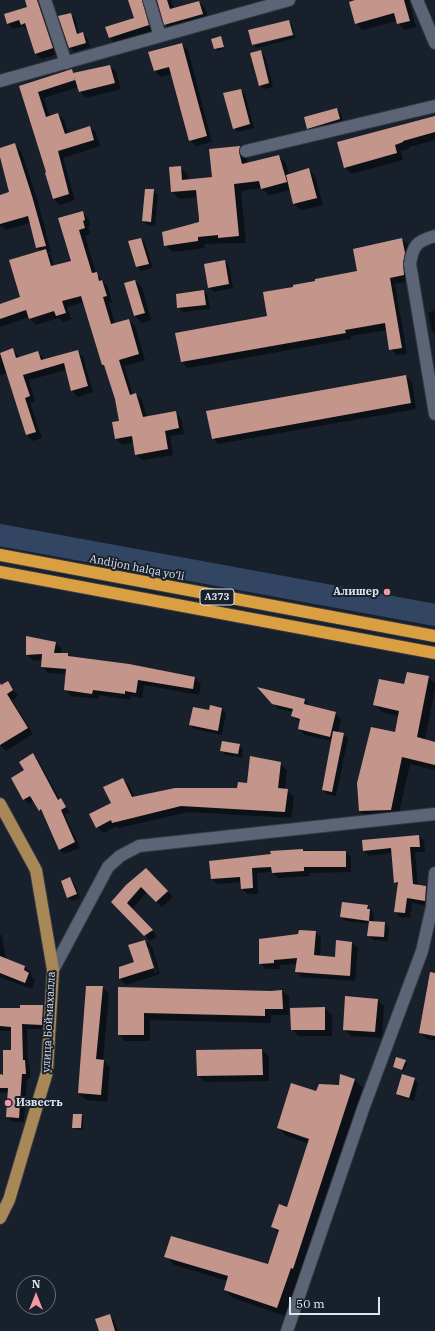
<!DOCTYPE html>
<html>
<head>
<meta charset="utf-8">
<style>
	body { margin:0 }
	#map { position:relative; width:435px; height:1331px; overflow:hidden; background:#18202c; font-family:"IBM Plex Serif",serif }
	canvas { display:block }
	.north { position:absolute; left:16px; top:1275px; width:40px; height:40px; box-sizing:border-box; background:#18202c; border:1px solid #686f7a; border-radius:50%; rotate:0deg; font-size:11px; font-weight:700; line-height:16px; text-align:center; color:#dfe5ee }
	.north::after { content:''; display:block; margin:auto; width:14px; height:18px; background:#f39aa8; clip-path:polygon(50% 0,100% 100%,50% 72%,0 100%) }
	.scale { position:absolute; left:289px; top:1297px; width:91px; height:18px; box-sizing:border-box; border:2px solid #dfe5ee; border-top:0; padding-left:5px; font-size:12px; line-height:14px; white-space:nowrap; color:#dfe5ee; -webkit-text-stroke:3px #18202c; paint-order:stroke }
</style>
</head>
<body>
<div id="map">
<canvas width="435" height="1331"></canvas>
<div class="north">N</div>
<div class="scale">50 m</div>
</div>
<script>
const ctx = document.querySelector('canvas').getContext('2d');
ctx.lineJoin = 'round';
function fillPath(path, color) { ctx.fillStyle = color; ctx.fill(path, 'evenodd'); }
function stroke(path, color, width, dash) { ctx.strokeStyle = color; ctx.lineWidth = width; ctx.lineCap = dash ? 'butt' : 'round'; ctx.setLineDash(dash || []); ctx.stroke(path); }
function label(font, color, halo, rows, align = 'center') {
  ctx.font = font + ' "IBM Plex Serif",serif'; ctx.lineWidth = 4; ctx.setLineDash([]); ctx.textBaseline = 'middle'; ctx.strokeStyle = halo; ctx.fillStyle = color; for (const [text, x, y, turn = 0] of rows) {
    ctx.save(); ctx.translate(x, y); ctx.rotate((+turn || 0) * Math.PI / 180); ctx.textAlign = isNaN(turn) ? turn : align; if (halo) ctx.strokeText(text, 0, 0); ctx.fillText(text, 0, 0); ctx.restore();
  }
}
fillPath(new Path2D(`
	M26,0H41L58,54L42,59L36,54L27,30L23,26L13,29L8,23L29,7Z
	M129,0H151L154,31L115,43L109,37L135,18Z
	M158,0H171L174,9L199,2L205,8L209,20L171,30L165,24Z
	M359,0H409L416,27L404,30L397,21L362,30L356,23Z
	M70,14L75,18L79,34L83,33L87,38L90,47L74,52L70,47Z
	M288,21L292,25L294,34L254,44V46L295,35L296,38L256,48L253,45L250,31Z
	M221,37L225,48L217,51L213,39Z
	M182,44L188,50L212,142L196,146L190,140L172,74L161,77L155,71L150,53Z
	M260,51L265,56L273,87L264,89L259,85Z
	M110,66L116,72L121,89L86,98L79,91L78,87L44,98L50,117L58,114L64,120L69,134L90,127L96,133L100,146L63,158L75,200L60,205L54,199L48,173L20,87L71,71L75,74Z
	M240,90L245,94L254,128L238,132L234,128Z
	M337,109L341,113L344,124L312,133L308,128Z
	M435,117V140L409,147V149L401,151L403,160L351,174L345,167Z
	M15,145L21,151L38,202L51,252H48L51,256L54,266L72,261L82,212L88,218L91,226H88L90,234L85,236L96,273L108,287L112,302L109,303L115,324L129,320L135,326L145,360L124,366L133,395L136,394L142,400L147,417L175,412L181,418L184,434L170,436L173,455L142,460L136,454L134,442L122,445L116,439L121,422L115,399L106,369L102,365L84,302L67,307L71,319L63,322L58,318L36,325L29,317L0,327V305L21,297L41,251L37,248L30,223L6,230L2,226H0V196L11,193L0,149Z
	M240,147L247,154V164L279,156L286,163L289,175L309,169L315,176L323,205L301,210L294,204L291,190L269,195L262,188L241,191L246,243L204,244L205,248L173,252L165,245L199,223L198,197L180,199L172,192L180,167L188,175V180L213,177L211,150Z
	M153,190L158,195L155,226L147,225L143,221Z
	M141,239L145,243L153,268L141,271L137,267L129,242Z
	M402,239L408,245L411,260L410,281L395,284L407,354L397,355L390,349L387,330L351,336V339L188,368L182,362L268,317L295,288L358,272Z
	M225,261L229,266L233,288L214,292L209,287Z
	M135,281L142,287L151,320L142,323L135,316L125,284Z
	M204,291L208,296L210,309L183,312L178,308Z
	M435,311V335L432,331L428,312Z
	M13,349L20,358L38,352L45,360L77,351L83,357L93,392L78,397L72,391L66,370L29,380L35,402L30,403L42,438L33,441L27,435L7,373L0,375V354Z
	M406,376L412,382L416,409L218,444L213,438Z
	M56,643L62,649L61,654H68L72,658L195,678L201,684L199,695L144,685L142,698L131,696V700L99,695L98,699L71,696L65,689L67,674L48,673L42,666V660L34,661L27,655Z
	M428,677L435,684V688L425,740L435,743V770L410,764L398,817L367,818L360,811L396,733L399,716L382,712L375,705Z
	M7,682L18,696L12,700L33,734L6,751L0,745V686Z
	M305,699L310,707L335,713L341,719L338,733L343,734L348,738L336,796L327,794L323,790L332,741L305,735L299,729L301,723L292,716L293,712L279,709L273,703Z
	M211,706L222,709L226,713L222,735L194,729L190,725L210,712Z
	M239,745L243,749L242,758L226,755L221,751Z
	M33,755L38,760L60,800L70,812L65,815L80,848L64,854L59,849L44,815L34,801L29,804L24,799L25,770Z
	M280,763L287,770L285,790H287L294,797L291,818L188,812L119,828L117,826L103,833L97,827L113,803L123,779L129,785L135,798L238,789Z
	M419,836L424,841L425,852H415L418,886L426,887L431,893L430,906L412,903L410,918L400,917L395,911L398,886L395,882L392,853L369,856L364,850Z
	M303,850L345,852L351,857V872L309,873L310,876L278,878L272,872L257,873L258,894H248L242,889V882L217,884L212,879Z
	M146,870L173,897L162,907L147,892L132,909L157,936L150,941L112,902Z
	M70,878L74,883L80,898L72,901L68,897Z
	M367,906L374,914L373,922L385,923L389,928L388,941L373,940L369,935L370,924L346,921L341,917Z
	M315,932L321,938L320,957L336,958L337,941L352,943L358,948L355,981L302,977L296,971L297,964L280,965V969H266L260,963L299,935Z
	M0,934L2,936L6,960L25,967L31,973V976L35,980L32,989L0,977Z
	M145,941L152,947L160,974L126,985L120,979L135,963ZM147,947H149L157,972L155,973Z
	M435,986V1041L427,1039L420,1033Z
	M102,987L109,994L103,1060L110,1067L107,1102L86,1100L79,1093Z
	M119,988L271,992L282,991L289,997V1015H271V1023L150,1020V1041H125L119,1034Z
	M377,1000L384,1006L382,1038L351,1036L344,1029Z
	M42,1006L48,1011L47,1029H27L28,1064L30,1066V1079H27L24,1122H13L7,1117L9,1093L0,1092V1075L4,1076L12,1051V1031H0V1009H21Z
	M325,1008L332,1015V1036H298L292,1029Z
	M262,1050L269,1057V1081L204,1082L198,1075Z
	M405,1061L407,1063L404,1071L394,1067Z
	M341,1075L355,1080L363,1088L308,1255L285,1316L233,1298L225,1290L228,1281L174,1265L166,1256L269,1265L279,1234L272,1227L288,1208L309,1144L287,1136L278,1128L317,1092L340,1086Z
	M414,1079L418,1083L414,1101L402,1098L397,1094Z
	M82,1115L83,1117V1130L75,1129L73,1127Z
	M109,1315L114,1320L118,1331H100Z`), '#0007');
stroke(new Path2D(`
	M0,535L435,615`), '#324664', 22);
fillPath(new Path2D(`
	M25,0H37L53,48L35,54L25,23L21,25L19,20L7,24L4,14L27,7Z
	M128,0H142L149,25L109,38L105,27L134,18Z
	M157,0H167L170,9L199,1L203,14L164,25Z
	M355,0H404L410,21L397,24L394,13L355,24L349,2Z
	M71,13L77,34L83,32L86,43L69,48L58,16Z
	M289,20L293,35L252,45L248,30Z
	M221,36L224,47L214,49L211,39Z
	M182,43L207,136L189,141L169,67L154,71L148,52Z
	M261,50L269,83L259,86L250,53Z
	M110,65L115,83L79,92L73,73Z
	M72,69L75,80L38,92L46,117L58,113L65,134L90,126L94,140L58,151L69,194L53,199L45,173L46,172L19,86Z
	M241,89L250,124L233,129L223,93Z
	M337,108L340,119L307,129L304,117Z
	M435,116V132L403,141V142L395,145L397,153L344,168L337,142Z
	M15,143L32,196L46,246L36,248L28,216L0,224V195L9,192L0,157V148Z
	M240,146L239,152L242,164L279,155L287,182L261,189L259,181L234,184L239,236L218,238V235L198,237V241L164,246L162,232L199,222V218L196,190L171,192L169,167L181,166L182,180L212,177L209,149Z
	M309,168L317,198L293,204L286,175Z
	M145,189H154L151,222L142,221Z
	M83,211L85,220L83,221L85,228L79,230L92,273L97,272L99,281L102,280L107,296L103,297L111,324L129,319L139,354L119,360L130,395L136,393L143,417L176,411L179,428L165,431L168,449L135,455L132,436L115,439L112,422L119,421L115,399L104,365H102L81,296L62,301L66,313L56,316L54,311L29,319L26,310L0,319V304L20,297L9,260L46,249L51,266L71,261L58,218Z
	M141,238L149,264L136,267L128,241Z
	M402,238L405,253L403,263L404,275L390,278L402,348L389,350L385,323L345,330L346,333L181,362L175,333L267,316L263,292L293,287V285L315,281V279L357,271L353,249Z
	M225,260L229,284L208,288L204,264Z
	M135,280L145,313L134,316L124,283Z
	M204,290L206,305L177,308L176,294Z
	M13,348L16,358L38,351L41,360L78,350L88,386L71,391L64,363L23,375L30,396L25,398L36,432L26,435L0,353Z
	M406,375L411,403L212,439L206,411Z
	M26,636L56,642L54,653H68V656L129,664L195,677L193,689L138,680L136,693L125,691V694L93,690L92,694L64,690L66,669L41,667L42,654L26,655Z
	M407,672L429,676L417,737L435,742V765L402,757L391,810L359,811L357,783L371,727L395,732L399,711L373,705L379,679L404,684Z
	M8,681L13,690L7,694L28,728L0,745V683L1,685Z
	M257,687L305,699L304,704L336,712L330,737L298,729L300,719L291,716L293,709L272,704Z
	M210,705L222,708L218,731L189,725L193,707L209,710Z
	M333,731L344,733L332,792L322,790Z
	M222,741L240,744L238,754L220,751Z
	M33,753L58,800L61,798L66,807L61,810L75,842L59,850L41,809L39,811L30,796L23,800L11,778L24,770L19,762Z
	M250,756L281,762L278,788L288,789L285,812L181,806L112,823L111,820L96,828L89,814L111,803L103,787L123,778L132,797L175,788H237L238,782L247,783Z
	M419,835L420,847H410L413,884L426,886L425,901L407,898L405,913L394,912L398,882L394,883L391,848L363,851L362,840Z
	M303,849V851H346V867H304V871L272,873L271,867L252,868L253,888L241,889L240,877L211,879L209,861L271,854L270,851Z
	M146,868L168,891L156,902L141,887L127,903L153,930L144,936L111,902L126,885Z
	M70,877L77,894L67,898L61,881Z
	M342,902L368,905L367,909H370L369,921L340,917Z
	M369,921L385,922L384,937L367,936Z
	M299,930L316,931L314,955L335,957L336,940L352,942L350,976L295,972L297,958L274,960V963L259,964V939L298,934Z
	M145,940L154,968L119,979V967L134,962L128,945Z
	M0,956L25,966L24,970L29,973L25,983L0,973Z
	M430,972L435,973V1036L419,1033Z
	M86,986H103L96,1059L104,1060L101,1095L78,1093Z
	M118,987L271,991L282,990L283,1009H265V1016L144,1013V1035H118Z
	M345,996L378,999L375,1032L343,1030Z
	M20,1005H43L42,1025L22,1024L23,1060H25L26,1074H22L19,1118L6,1117L8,1088H0V1074L3,1075V1050H11V1027L0,1026V1008H20Z
	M325,1007V1030H291L290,1008Z
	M262,1049L263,1075L197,1076L196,1050Z
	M396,1057L406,1060L402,1070L393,1067Z
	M340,1074L355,1079L293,1269L291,1268L277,1308L224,1290L228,1276L164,1257L171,1236L268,1264L279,1230L271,1227L279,1204L287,1207L309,1139L277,1128L291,1083L316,1091L319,1084L339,1085Z
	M402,1074L415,1078L409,1098L396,1094Z
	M73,1114H82L81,1128H72Z
	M110,1314L115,1331H99L95,1319Z`), '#c4968b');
const minor = new Path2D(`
	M45,0L66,63
	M149,0L160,36
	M417,0L435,43
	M0,81L289,0
	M246,151L435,106
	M435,236C417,241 413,245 410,264L435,414
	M53,970L108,867L120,856L139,846L435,814
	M287,1331L363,1109L422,951L432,907L435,873`);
const major = new Path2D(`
	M0,804L36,870L53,970L47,1072L9,1200L0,1218`);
const highway = new Path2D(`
	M0,555L435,636
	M0,572L435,653`);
stroke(minor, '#343944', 14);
stroke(major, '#343944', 14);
stroke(highway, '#343944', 14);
stroke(minor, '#5c6575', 12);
stroke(major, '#a78856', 12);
stroke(highway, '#d99f41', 12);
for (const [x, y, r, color] of [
	[387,592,4,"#f39aa8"],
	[8,1103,4,"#f39aa8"]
]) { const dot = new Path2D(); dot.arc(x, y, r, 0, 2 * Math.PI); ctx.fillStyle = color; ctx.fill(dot); stroke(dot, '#18202c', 1.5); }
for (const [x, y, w] of [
	[217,597,34]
]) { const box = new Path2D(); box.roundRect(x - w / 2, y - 8, w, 16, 3); ctx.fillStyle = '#18202c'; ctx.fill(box); stroke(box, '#dfe5ee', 1); }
label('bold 10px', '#dfe5ee', null, [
	["A373",217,597]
]);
label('11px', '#dfe5ee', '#18202c', [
	["Andijon halqa yo‘li",137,568,11],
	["улица Боймахалла",49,1022,-87]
]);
label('bold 11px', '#dfe5ee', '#18202c', [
	["Алишер",379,592],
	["Известь",16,1103,"left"]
], 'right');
</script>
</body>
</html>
